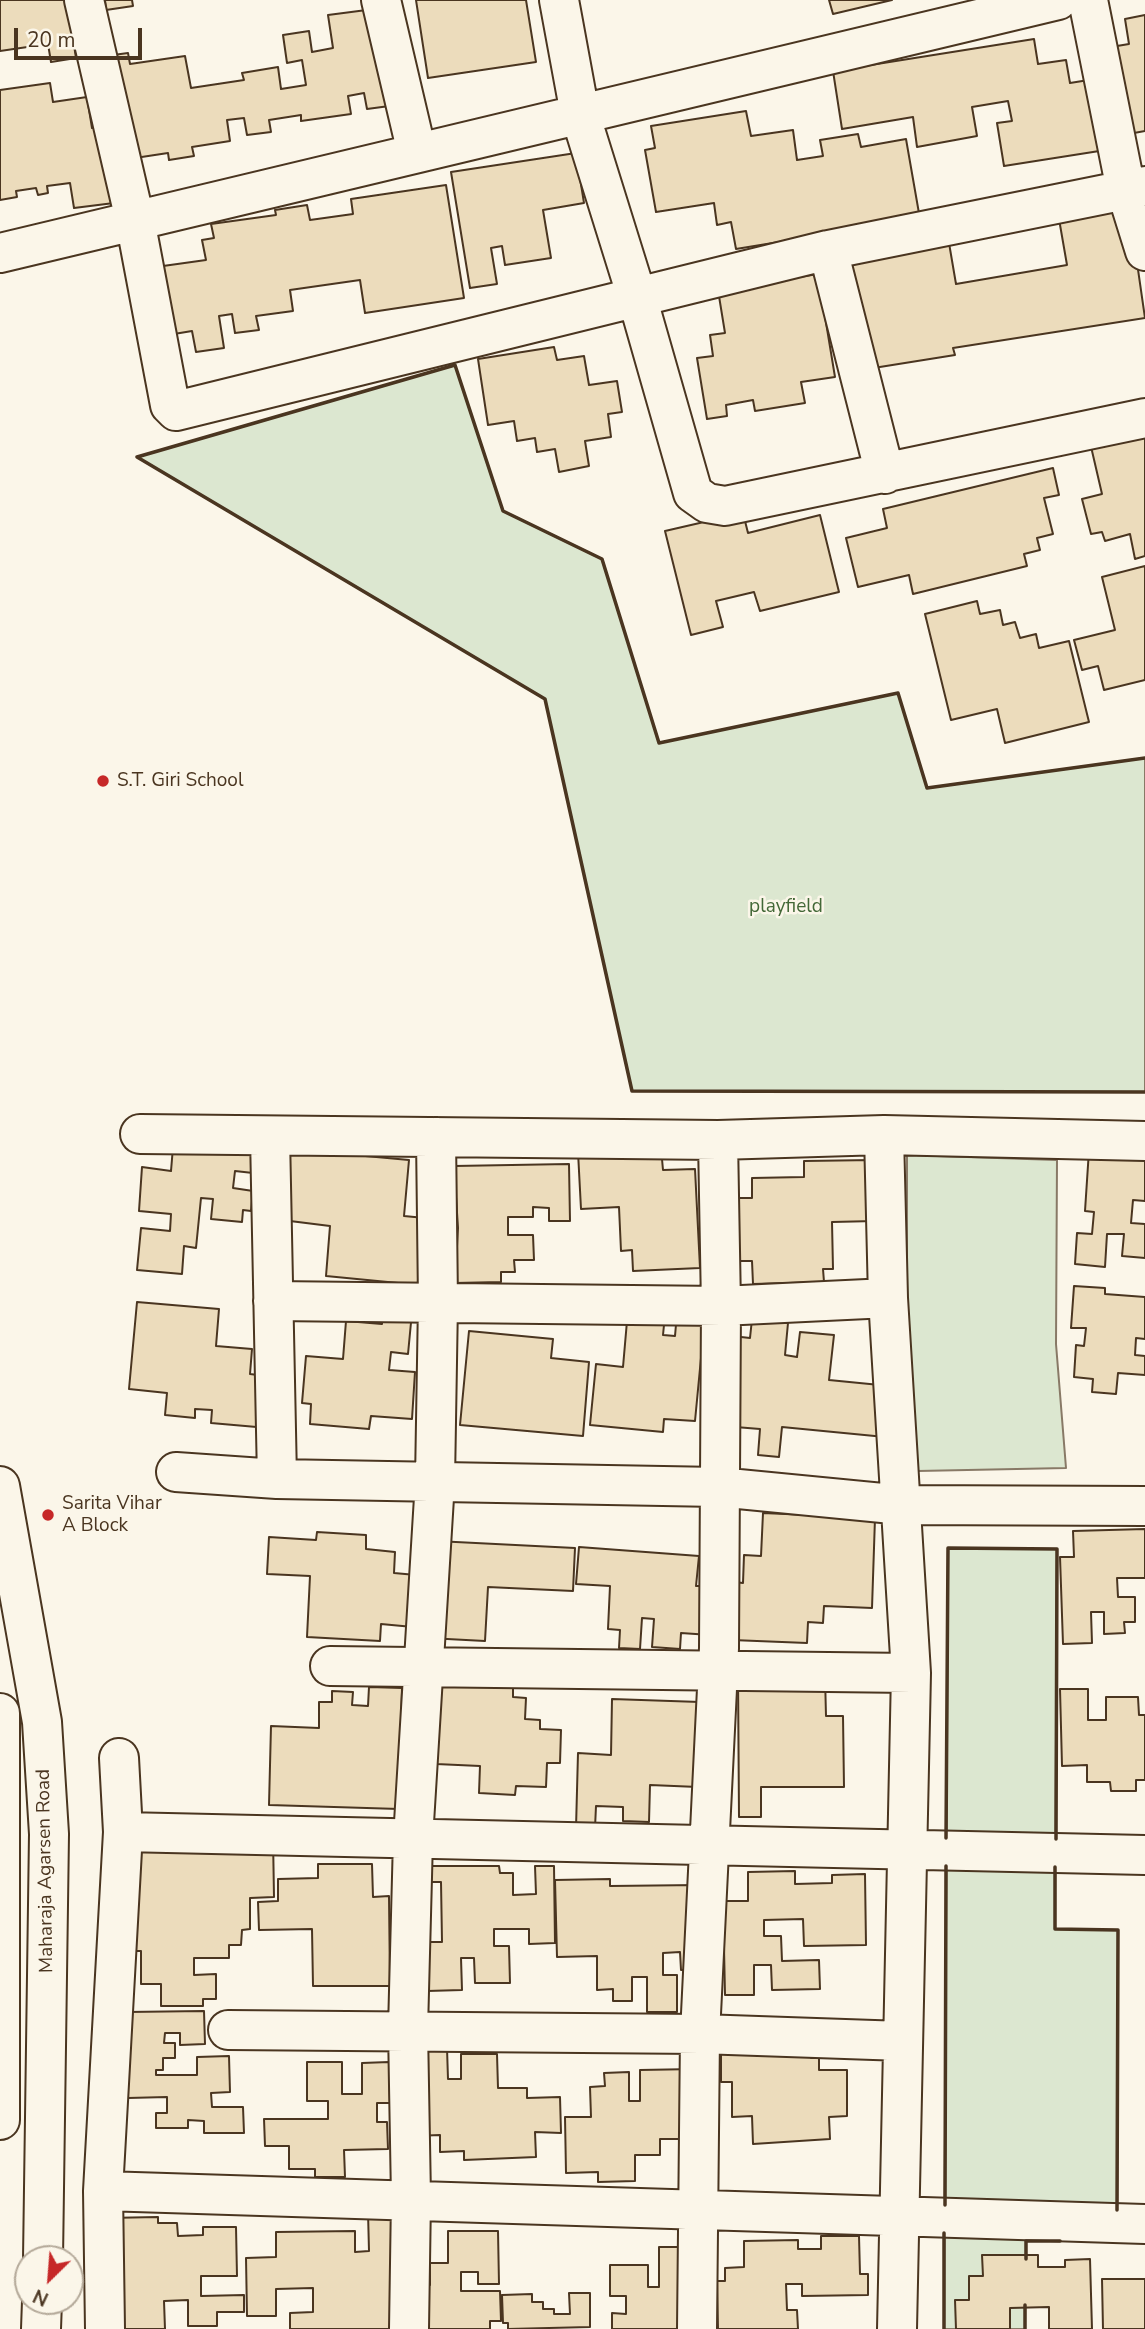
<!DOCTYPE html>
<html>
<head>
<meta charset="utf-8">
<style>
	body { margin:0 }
	#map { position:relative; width:1145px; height:2329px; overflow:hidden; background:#fbf6e9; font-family:"Nunito Sans",sans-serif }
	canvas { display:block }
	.north { position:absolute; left:14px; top:2245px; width:70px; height:70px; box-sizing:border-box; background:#fbf6e9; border:2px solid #b4a999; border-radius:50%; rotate:205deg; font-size:19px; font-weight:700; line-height:28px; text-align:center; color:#4a3520 }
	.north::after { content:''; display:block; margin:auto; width:24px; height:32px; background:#c62828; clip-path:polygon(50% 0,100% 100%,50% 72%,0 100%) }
	.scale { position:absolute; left:14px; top:28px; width:128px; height:32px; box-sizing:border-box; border:4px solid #4a3520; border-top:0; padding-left:9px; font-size:21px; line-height:24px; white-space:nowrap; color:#4a3520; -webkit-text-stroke:5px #fbf6e9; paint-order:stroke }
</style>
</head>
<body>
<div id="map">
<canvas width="1145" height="2329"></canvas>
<div class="north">N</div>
<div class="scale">20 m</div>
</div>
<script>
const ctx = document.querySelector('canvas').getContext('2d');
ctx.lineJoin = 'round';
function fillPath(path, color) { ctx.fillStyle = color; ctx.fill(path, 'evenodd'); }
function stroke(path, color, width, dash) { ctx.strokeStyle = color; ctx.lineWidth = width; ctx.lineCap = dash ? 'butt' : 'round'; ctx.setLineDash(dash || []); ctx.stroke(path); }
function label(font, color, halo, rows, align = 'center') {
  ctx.font = font + ' "Nunito Sans",sans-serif'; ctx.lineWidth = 5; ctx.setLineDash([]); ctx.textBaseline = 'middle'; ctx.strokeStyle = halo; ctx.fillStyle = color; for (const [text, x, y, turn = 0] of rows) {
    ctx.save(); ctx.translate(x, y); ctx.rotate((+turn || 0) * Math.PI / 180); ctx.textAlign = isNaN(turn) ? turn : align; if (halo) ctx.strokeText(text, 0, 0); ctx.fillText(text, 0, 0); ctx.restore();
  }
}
const green = new Path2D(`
	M455,365L503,511L602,559L659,743L898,693L927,788L1145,758V1092L632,1091L545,699L137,457Z
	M907,1155L1057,1160L1056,1344L1066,1468L918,1471L907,1347Z
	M948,1548L1057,1549L1055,1929L1118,1930L1117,2241H1026L1025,2329H944Z`);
fillPath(green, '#dce7d0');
stroke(green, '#887966', 2);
const building = new Path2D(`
	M0,0H67L76,58L51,62L48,44L0,51Z
	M105,0H132L133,6L106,10Z
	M416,0H526L536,62L428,78Z
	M829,0H892L833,14Z
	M382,8L397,105L367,109L364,93L348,96L351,114L301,121V115L269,120L271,132L247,135L244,118L227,120L230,141L192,147L194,156L169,160L168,153L135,158L106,56L128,53L130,64L185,56L191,88L244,80L242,73L278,67L281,89L306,85L302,60L287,63L283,35L309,31L312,52L333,48L328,15Z
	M1145,15V131L1123,135L1111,47L1129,44L1125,19Z
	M1034,39L1038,64L1066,60L1070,83L1101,78L1112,149L1004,166L997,123L1012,121L1008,101L972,107L977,136L917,147L913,117L842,129L833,71Z
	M50,83L53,102L87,97L92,128L102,127L114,203L74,208L70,183L47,186L48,193L38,195L36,188L16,191L17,197L0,200V90Z
	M746,111L751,136L793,130L797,160L823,156L820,140L858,134L861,147L906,139L920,219L736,249L731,222L717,225L714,203L656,212L645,150L655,148L651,126Z
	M576,153L584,203L543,210L551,258L505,265L502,246L491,248L497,284L470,288L451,172Z
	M446,185L464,298L365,313L360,280L290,290L293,311L256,316L259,330L235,333L232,314L219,316L224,348L196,352L192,331L162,336L163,266L206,260L202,240L214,238L211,224L276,215L275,210L307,205L310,220L353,214L351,199Z
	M1129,207L1145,318L953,348L955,355L861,370L842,260L949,243L956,284L1067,265L1059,219Z
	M818,274L835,377L801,382L805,403L755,411L753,400L726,405L727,416L707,419L697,358L713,356L710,335L725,333L718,290Z
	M554,347L557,360L584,356L589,385L617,381L622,412L608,414L611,437L585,441L589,466L559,472L555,449L537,452L535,438L517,441L514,421L488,425L478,359Z
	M1145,424V556L1135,559L1130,534L1105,541L1102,532L1091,534L1082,499L1102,494L1089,438Z
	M1053,468L1059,495L1044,498L1053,534L1037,538L1040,550L1024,554L1027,566L913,594L909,575L858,587L846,538L887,528L883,509Z
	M743,513L748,533L820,515L839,592L760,611L754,592L716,601L723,627L691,635L665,531Z
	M1145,566V680L1104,690L1098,666L1082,670L1074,640L1115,630L1102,577Z
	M977,601L980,614L1000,610L1003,625L1015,622L1020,638L1036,634L1039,648L1069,641L1089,722L1005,743L997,709L951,720L925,614Z
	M173,1147L264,1148L262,1174L235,1171L233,1188L253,1191L251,1211L243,1210L242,1222L211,1219L213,1199L201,1198L196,1248L184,1246L182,1274L137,1270L141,1228L170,1231L171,1214L139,1211L142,1167L171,1171Z
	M278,1148L409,1160L404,1216L435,1219L429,1286L326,1276L330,1226L274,1219Z
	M661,1148L663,1170L695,1169L700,1268L633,1271L632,1250L621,1251L619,1207L581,1209L578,1152Z
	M1089,1150L1145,1154V1201L1133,1200L1131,1223L1145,1224V1258L1122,1256L1124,1234H1107L1105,1267L1075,1264L1077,1233L1092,1234L1094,1212L1085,1211Z
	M874,1160L875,1221L832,1222L833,1269H823L824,1282L753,1284L752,1261H726L725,1198H752V1178L804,1177V1161Z
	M569,1164L570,1221H549V1208L533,1207V1217H508V1235H533L534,1260H514L515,1272H501V1282L455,1283L458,1228L454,1166Z
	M1074,1286L1105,1288V1294L1145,1297V1339L1136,1338L1135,1355L1145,1356V1375L1118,1373L1116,1394L1092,1392L1093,1379L1074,1377L1076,1345L1084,1346L1086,1328H1071Z
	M137,1302L219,1309L216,1346L252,1349L250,1374L273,1377L268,1428L211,1423L212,1410L195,1409V1418L165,1415L167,1393L129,1389Z
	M383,1309L412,1312L408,1354L391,1352L389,1370L415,1372L412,1419L371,1416L369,1429L310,1424L311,1404L302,1403L306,1356L343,1359L346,1321L382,1324Z
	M677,1313L705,1316L695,1421L664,1419L663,1432L590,1425L596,1364L623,1367L627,1321L664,1325L663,1335L675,1336Z
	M752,1319L788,1323L785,1355L797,1357L800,1332L834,1335L829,1380L890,1386L885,1437L782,1427L779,1457L758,1455L760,1429L723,1426L732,1336L750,1338Z
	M469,1331L553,1339L551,1358L589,1362L583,1436L460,1425Z
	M763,1513L875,1518L872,1608L824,1606L823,1623L808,1622L807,1643L732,1640L734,1582L743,1583L744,1555L761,1556Z
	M1145,1529V1578H1117L1118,1597H1135V1622H1124L1125,1633L1104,1634V1612H1091L1092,1643L1063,1644L1060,1557H1074L1073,1531Z
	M317,1532L366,1535V1549L395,1552L394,1573L416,1575L413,1627L381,1624L380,1641L307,1637L310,1576L267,1574L269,1537L316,1540Z
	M436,1541L575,1548L573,1591L488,1587L485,1641L428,1638Z
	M579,1547L699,1556L696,1586H713L710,1635L681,1633L680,1649L652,1647L654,1619L642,1618L640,1649L619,1648L620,1630L608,1629L610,1586L576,1584Z
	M825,1676L826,1716H843L844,1787H761V1817H739L738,1677Z
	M439,1684L513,1686V1697L526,1698L525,1719L540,1720V1729L561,1730L560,1763H547L546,1787L516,1786L515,1795L479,1793L480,1766L436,1764Z
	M369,1687L402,1688L399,1809L269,1805L271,1726L319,1728V1702H332V1691L353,1692L352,1705L368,1706Z
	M1060,1689H1088V1720H1106V1697H1138L1139,1715H1145V1780H1136V1791H1111L1110,1782H1087V1765L1062,1766Z
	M612,1699L700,1702L698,1787L650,1785L649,1822L623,1821V1807L596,1806L595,1828H576L578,1753L611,1755Z
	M273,1837L274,1897L250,1898V1929L242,1930L241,1945H229V1958H194V1975L216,1974V1999H203V2006H161V1984H141V1951H123L136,1838Z
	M318,1864H372L373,1897L389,1896L390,1986H313L312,1929L259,1930L258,1902L278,1901V1879L318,1878Z
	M423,1866H499L500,1873H513V1895L536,1894L535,1866H554L555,1943L529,1944V1929H494V1946H509L510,1983H475L474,1958H461L462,1990L427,1991V1942H442L441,1882H423Z
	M795,1871V1884L832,1883V1875L865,1874L866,1945L804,1946L803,1919L764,1920V1936H781L782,1961L819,1960L820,1989L772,1990L771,1965H754V1995H725L723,1901H748V1872Z
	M610,1879V1886L699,1885L701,1970H681L680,1952L663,1953V1975H677V2012H647V1977H632V2001H613V1989L597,1990V1956L557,1957L555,1880Z
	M204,2011L205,2044L180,2045V2033H165L164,2043H175V2058H163V2070H156V2075H197V2057L229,2056L230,2092L211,2093L212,2107H243L244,2133H204V2121L188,2120V2128H156V2113H167V2097L128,2098L127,2012Z
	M721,2039L810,2044L811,2058H819V2070H847V2116L829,2117L830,2139L753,2144L752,2116L732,2117V2082H721Z
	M447,2048L448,2079H461V2054H497L498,2088H527V2098L560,2097L561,2133L535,2132L536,2157L464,2160V2151L440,2152V2135L414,2136L419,2049Z
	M307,2062H342V2094H362V2063L389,2062L390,2103H377V2122H387L388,2149L344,2150L345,2177H315V2169H289V2146H265L264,2119H328V2101H307Z
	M695,2069L696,2139H660V2155H635V2181L598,2182V2172L566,2173L565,2117H591L590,2087L605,2086L604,2073L629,2072V2101H640V2070Z
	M368,2212H405L395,2329H290V2313L313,2312V2288L276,2289V2316H247L246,2258L276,2257V2232L355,2231V2252L369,2251Z
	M158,2217V2223H177L178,2236L203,2235V2227H236L237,2276H201V2296L244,2295V2312H217V2326H188V2300L164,2301L165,2329H109L107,2218Z
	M448,2231H498L499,2284H478V2272H461V2291H500L501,2321H490V2329H416L425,2285H430V2263H448Z
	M821,2236H859L860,2274H868V2295L802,2296V2284H786L787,2310H797L798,2329H718L717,2281H725V2268L744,2267V2241L798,2240V2249H821Z
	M659,2247H690L692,2329H612V2313L626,2314V2296H610V2265H648V2287H659Z
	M982,2255H1038V2267H1065V2260L1090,2259L1092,2329H1049V2307L1010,2308V2329H956L955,2300H969V2276H983Z
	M1102,2279H1145V2329H1103Z
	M569,2293H590V2327L508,2329V2323H503L502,2295L532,2294V2302H543V2309H554V2314H570Z`);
fillPath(building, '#ecdcbc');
stroke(building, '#4a3520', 2);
const minor = new Path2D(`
	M84,0L135,220L170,405L176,411L828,250L1145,186
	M381,0L417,153
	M559,0L580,114L637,297L693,493L707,503L725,506L1145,418
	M1088,0L1126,190L1145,251
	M828,250L885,474
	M0,253L1058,0
	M140,1134L718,1140L884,1135L1145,1141
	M884,1135L888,1298L911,1673L897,2329
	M270,1136L277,1479
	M273,1301L721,1306L888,1298
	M176,1472L277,1479L718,1487L903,1505L1145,1506
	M330,1666L911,1673
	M123,1832L1145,1855
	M228,2030L700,2034L903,2041
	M103,2191C451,2199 798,2216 1145,2224
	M105,2329L103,2191L123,1832L119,1758
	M409,2329L411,2198L408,2029L413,1839L435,1481L438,1302L436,1137
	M697,2329L700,2034L719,1648L721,1306L718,1140`);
const tertiary = new Path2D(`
	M0,1486L42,1722L49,1834L43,2259
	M0,1713V2120
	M41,2329L42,2301`);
stroke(minor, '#4a3520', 42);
stroke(tertiary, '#4a3520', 42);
stroke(minor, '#fbf6e9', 38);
stroke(tertiary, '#fbf6e9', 38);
stroke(new Path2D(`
	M1145,758L927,788L898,693L659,743L602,559L503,511L455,365L137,457L545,699L632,1091L1145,1092
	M946,1838L948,1548L1057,1549L1056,1839
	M1055,1867V1929L1118,1930L1117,2210
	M945,2205L946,1866
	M1026,2259V2241H1060
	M944,2329V2233
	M1025,2329V2305`), '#4a3520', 3.5);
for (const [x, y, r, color] of [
	[103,781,7,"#c62828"],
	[48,1515,7,"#c62828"]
]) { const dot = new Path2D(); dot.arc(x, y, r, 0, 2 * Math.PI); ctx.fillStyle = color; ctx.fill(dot); stroke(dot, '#fbf6e9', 2.5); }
label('19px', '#4a3520', '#fbf6e9', [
	["S.T. Giri School",117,781],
	["Sarita Vihar",62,1504],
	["A Block",62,1526]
], 'left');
label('19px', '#436837', '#fbf6e9', [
	["playfield",786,907]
]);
label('19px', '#4a3520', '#fbf6e9', [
	["Maharaja Agarsen Road",46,1871,-91]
]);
</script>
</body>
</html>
